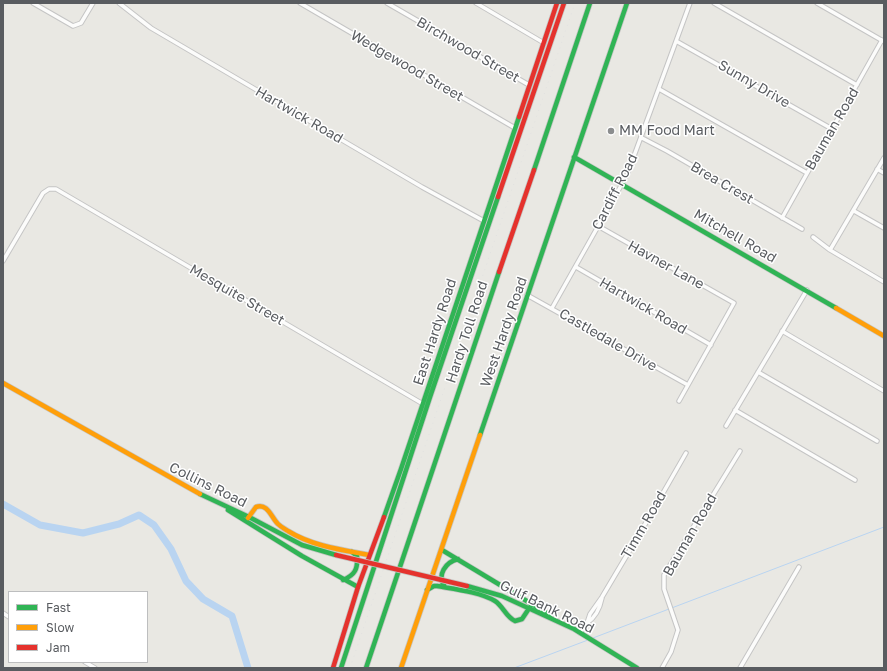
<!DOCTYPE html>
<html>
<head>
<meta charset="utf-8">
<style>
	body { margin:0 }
	#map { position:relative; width:887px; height:671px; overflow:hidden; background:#e9e8e3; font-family:"Golos Text",sans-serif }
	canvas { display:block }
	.frame { position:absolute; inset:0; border:4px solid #595c60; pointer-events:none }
	.legend { position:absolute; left:8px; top:591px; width:140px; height:72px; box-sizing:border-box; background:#fff; border:1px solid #bdbebf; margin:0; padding:5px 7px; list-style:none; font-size:12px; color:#595c60 }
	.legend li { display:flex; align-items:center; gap:8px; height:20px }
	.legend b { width:20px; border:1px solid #bdbebf }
</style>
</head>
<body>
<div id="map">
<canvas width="887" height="671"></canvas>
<div class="frame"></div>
<ul class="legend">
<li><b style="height:5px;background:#30b455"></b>Fast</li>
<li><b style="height:5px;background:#ff9f0a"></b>Slow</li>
<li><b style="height:5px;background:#e5322d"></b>Jam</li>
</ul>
</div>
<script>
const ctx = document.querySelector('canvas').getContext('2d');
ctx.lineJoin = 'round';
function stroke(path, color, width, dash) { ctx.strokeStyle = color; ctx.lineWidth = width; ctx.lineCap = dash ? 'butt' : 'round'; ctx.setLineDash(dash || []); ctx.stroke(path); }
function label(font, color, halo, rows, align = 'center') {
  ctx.font = font + ' "Golos Text",sans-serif'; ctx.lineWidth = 3; ctx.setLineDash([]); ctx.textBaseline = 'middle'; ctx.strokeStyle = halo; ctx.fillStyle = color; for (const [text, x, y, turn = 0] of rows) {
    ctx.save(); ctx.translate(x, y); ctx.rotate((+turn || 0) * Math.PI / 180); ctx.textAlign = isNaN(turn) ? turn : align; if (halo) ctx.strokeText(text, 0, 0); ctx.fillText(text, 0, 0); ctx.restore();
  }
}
stroke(new Path2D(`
	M593,638L884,527
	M514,668L588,640`), '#b9d4f1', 1);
stroke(new Path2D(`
	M3,504L40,525L83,533L119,524L139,515L154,525L171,549L186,581L203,599L232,616L248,668`), '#b9d4f1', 7);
const street = new Path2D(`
	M33,3L73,26L81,23L93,3
	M119,3L151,28L422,187L484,221
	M300,3L515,128
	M387,3L529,85
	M476,3L544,43
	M714,3L857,85
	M817,3L883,41
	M676,41L832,129
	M659,89L807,173
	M642,138L667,151L802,229
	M877,169L884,173
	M854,211L884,228
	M782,218L882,40
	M598,226L734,303L679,401
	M813,237L830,250L884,282
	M830,250L884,158
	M3,261L43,193L49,189H56L423,404
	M576,267L711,345
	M527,295L688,385
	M552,308L627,175L690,3
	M782,331L884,391
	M758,372L877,441
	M735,410L855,480
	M726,426L807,290
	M3,613L9,617
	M587,623C596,617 600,608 602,598
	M580,633L587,623L590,614L602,597L640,533L686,453
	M85,662L95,668
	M662,668L671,652L678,630L664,589V575L740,451
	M740,668L799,567`);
const fast = new Path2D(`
	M574,157L836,308
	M534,170L590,3
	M480,435L627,3
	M200,494L249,517L302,545L336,555
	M228,510L302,556L358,587
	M384,517L401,469L519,117
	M442,550L550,615
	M343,580C355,575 358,569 357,556L352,552
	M467,586L502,596L574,629L637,668
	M445,587C436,575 446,562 458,559
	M427,590L434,586H437C454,589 480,592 495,601C503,606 506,617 515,621L522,619L530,607
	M341,668L430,397L498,197
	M366,668L499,272`);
const slow = new Path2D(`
	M836,308L884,336
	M3,383L200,494
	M248,518L256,507C268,503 271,517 278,524C281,527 285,529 288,531C312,546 342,550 369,555
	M401,668L480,435`);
const jam = new Path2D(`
	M519,117L557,3
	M498,197L564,3
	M499,272L534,170
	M333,668L358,587L384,517`);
stroke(street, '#c5c5c5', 5.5);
stroke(fast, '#c5c5c3', 6);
stroke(slow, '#c5c5c3', 6);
stroke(jam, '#c5c5c3', 6);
stroke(street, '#fcfcfb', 3.5);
stroke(fast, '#30b455', 4.5);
stroke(slow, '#ff9f0a', 4.5);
stroke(jam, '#e5322d', 4.5);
stroke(new Path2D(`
	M350,668L575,3`), '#e1e1e0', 1, [1, 5]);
const jamBridge = new Path2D(`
	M336,555L467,586`);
stroke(jamBridge, '#c5c5c3', 6, []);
stroke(jamBridge, '#e5322d', 4.5);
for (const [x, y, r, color] of [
	[611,131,4,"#8b8d8e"]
]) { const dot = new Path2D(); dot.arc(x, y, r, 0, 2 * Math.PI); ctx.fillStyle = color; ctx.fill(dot); stroke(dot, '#fff', 1.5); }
label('14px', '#595c60', '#fff', [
	["Birchwood Street",468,50,30],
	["Wedgewood Street",407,66,30],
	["Sunny Drive",754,84,30],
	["Hartwick Road",299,115,30],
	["Bauman Road",832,129,-60],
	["Brea Crest",722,183,30],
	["Cardiff Road",615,192,-63],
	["Mitchell Road",735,236,30],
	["Havner Lane",666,265,29],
	["Mesquite Street",237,295,30],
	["Hartwick Road",643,306,30],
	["East Hardy Road",435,332,-72],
	["Hardy Toll Road",467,332,-72],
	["West Hardy Road",504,332,-71],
	["Castledale Drive",608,340,30],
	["Collins Road",208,485,26],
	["Timm Road",644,525,-60],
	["Bauman Road",690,535,-60],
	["Gulf Bank Road",547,607,26]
]);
label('14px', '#595c60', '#fff', [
	["MM Food Mart",619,131]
], 'left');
</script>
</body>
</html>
